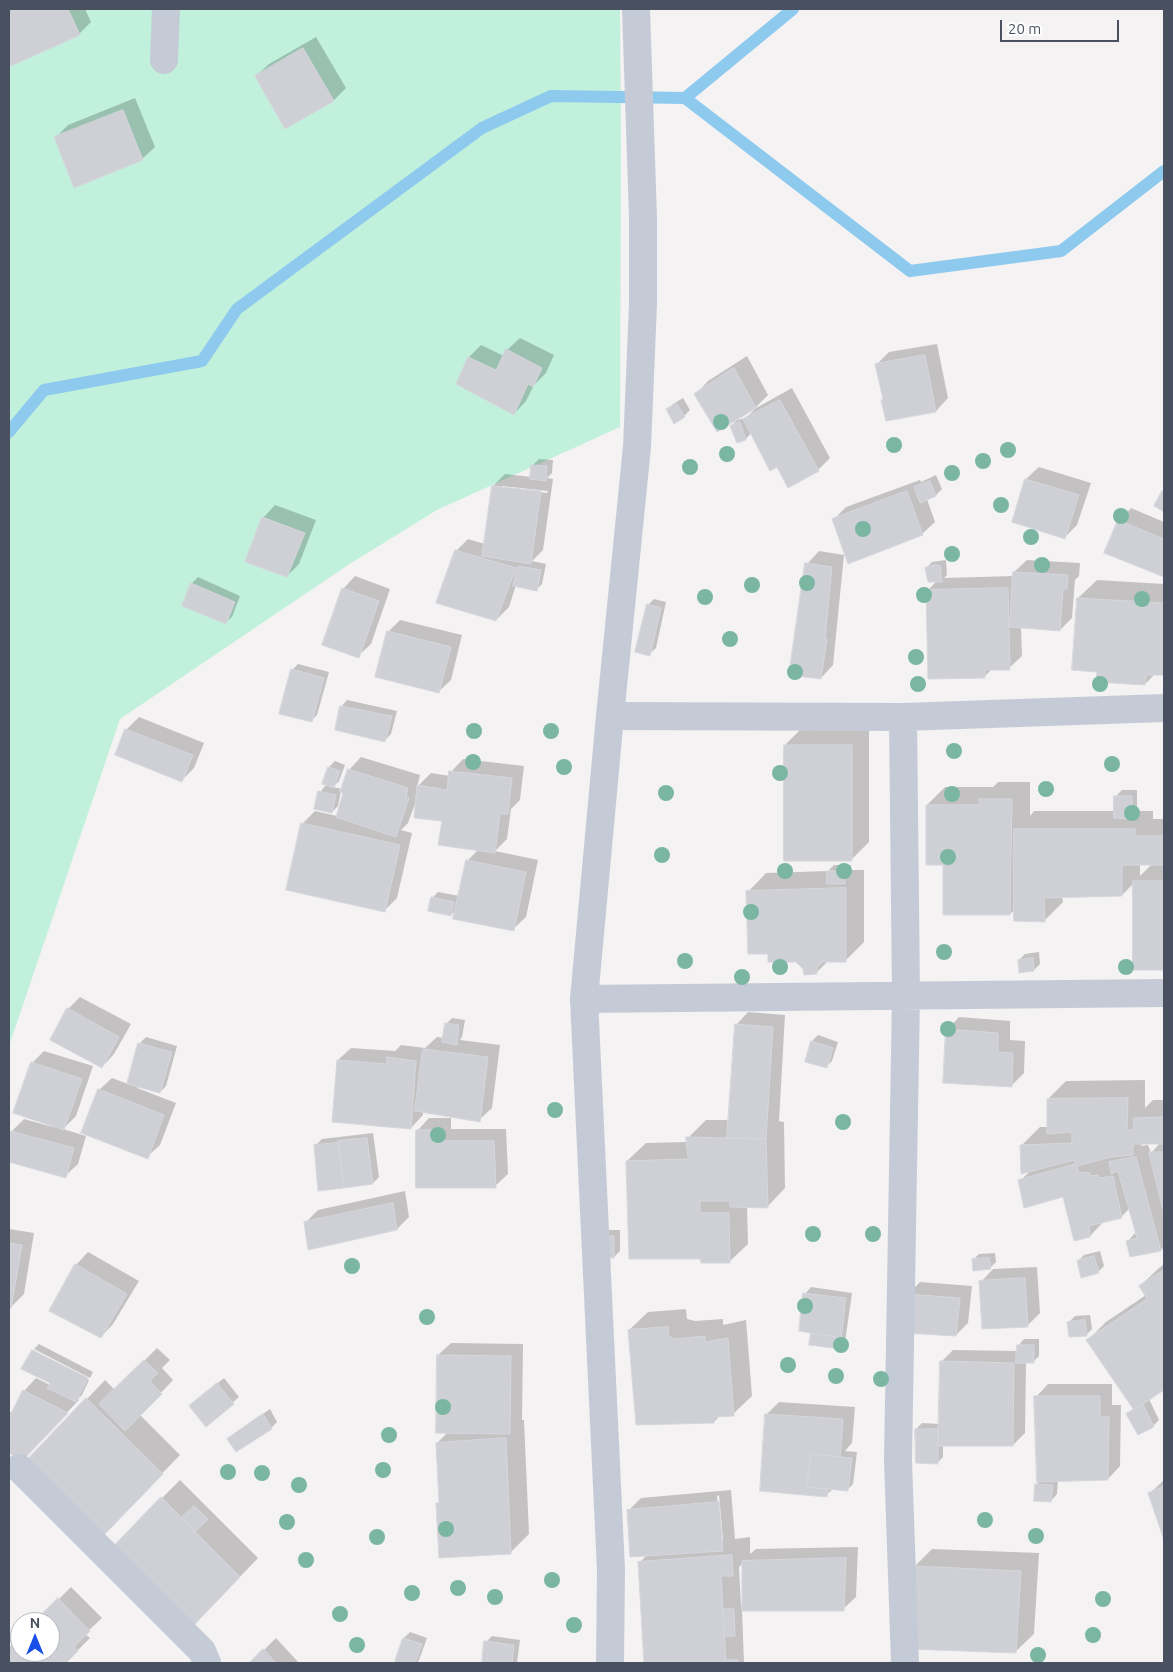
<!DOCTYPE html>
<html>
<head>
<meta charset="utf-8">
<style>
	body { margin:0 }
	#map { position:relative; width:1173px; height:1672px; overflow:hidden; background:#f4f2f2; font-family:Ubuntu,sans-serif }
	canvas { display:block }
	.frame { position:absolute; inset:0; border:10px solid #495160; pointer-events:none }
	.north { position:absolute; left:10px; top:1612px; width:50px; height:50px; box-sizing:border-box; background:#fff; border:1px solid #b6b9bf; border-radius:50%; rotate:0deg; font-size:14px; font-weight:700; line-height:20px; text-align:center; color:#495160 }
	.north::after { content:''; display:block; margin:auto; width:18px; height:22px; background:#184de8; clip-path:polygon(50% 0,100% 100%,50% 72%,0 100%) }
	.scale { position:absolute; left:1000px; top:20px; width:119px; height:22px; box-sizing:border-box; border:2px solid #495160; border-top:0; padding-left:6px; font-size:15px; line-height:18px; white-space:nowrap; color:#495160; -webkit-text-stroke:4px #fff; paint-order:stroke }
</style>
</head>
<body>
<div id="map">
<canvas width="1173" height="1672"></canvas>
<div class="frame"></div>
<div class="north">N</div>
<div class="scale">20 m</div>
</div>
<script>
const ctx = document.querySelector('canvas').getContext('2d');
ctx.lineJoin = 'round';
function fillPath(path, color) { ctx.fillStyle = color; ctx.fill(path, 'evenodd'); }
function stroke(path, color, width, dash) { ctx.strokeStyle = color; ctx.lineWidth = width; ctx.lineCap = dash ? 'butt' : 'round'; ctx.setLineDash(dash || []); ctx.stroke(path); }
fillPath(new Path2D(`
	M9,9H620L621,145L620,427L437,510L348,565L120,719L9,1046Z`), '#c1f1dc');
fillPath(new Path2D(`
	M9,9H85L91,22L79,34L11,64L9,58Z
	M316,37L346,88L334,100L286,127L256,76L269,64Z
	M135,98L155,147L142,159L55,138L68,125Z
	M520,338L554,355L546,373L534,385L526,401L514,414L458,384L469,357L481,345L504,356L507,350Z
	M937,344L948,398L936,411L884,398L877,364L889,352Z
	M747,356L768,395L756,407L718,430L696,394L708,381Z
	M792,388L830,458L818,470L777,466L751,433L746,439L737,441L731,426L737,420L746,418L756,408Z
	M683,398L690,410L684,416L667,410L673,404Z
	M539,459L553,460L552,473L547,478L553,479L543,550L532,561L546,564L542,584L536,590L516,585L509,607L496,620L456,551L468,539L485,544L493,486L505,474L532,477L533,465ZM502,486L548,491L547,493L502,488Z
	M1039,467L1091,483L1077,525L1065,537L1013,521L1026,479Z
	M936,475L942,489L936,495L927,499L935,522L922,534L833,520L846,507L920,480L921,482Z
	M275,505L316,520L299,564L287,576L263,518Z
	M1131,508L1164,522V576L1106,552L1119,521Z
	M819,551L844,555L833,665L821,678L807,564Z
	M946,560L947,575L944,578L1014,576V572L1027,560L1080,563L1079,576L1075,580L1072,618L1060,630L1021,627L1022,656L1009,668L992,669L985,676L928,590L937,581L926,568L932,562Z
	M355,576L390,589L371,644L358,656L343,589Z
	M198,577L240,596L232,617L225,623L184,605L192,583Z
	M1097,580L1164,584V674H1155L1145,684L1098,671L1078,598Z
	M654,599L666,602L656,648L649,654L648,605Z
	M400,620L462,635L451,680L438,692L388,632Z
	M298,664L329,672L317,715L311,721L292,670Z
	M347,700L397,711L391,734L385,740L341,707Z
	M139,717L204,743L194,768L182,780L126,730Z
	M803,727H869V842L851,860L785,745Z
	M361,757L420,775L417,787L431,773L450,776L451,772L463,759L524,766L520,800L511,809L507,839L495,851L538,860L526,917L513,929L457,909L451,915L432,898L438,892L460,896L467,861L479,849L444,820L416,801L408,823L401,830L412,833L397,898L384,911L302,824L315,811L337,816L344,792L341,791L338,806L332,812L320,792L327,784L323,783L329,767L335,761L345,765L339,781L333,787L342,789L349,770Z
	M998,782H1030V816L1034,811H1116V796L1122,790H1137V811H1153V819H1164V969H1135V882L1122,895L1062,896L1063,902L1044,921L1015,909L1010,914L944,864L927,805L945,787H993ZM1140,864H1152L1140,876Z
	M834,865H851V870H864V942L846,960H829L816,973L805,968L797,961L770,953L748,892L766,873L828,871Z
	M1039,952L1040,964L1034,970L1019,960L1025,954Z
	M80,997L131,1024L114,1054L102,1067L68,1009Z
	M748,1012L785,1015L779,1121L784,1122L785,1188L767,1207L747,1206L748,1244L729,1262L701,1258L627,1161L646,1143L688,1142V1138L706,1120H729L736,1025Z
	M959,1017L1010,1021V1040L1025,1041L1024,1073L1012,1085L947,1030Z
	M452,1018L465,1020L462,1037L460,1040L500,1045L492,1108L479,1120L423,1111V1115L411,1128L338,1060L351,1048L395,1051L401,1045L425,1048L437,1037L444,1038L446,1024Z
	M818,1035L838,1042L832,1061L826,1067L806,1061L812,1041Z
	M146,1037L177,1046L166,1086L160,1092L138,1086L137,1088L176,1103L160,1145L147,1157L99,1090L112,1078L128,1084L140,1043Z
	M44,1051L93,1066L76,1116L63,1129L86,1136L78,1164L65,1176L9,1160V1141L11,1132L24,1119L53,1127L32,1063Z
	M1145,1080V1108L1153,1100H1164V1247L1161,1250L1128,1241L1136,1232L1130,1208L1121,1217L1105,1220L1090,1236L1064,1195L1020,1181L1030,1171L1022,1145L1040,1127H1049L1048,1099L1066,1081ZM1161,1142L1151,1153L1148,1145L1140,1146L1144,1143Z
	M429,1118H451V1129H506L508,1174L495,1186L417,1131Z
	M373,1133L379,1177L373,1183L320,1189L316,1145L322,1139Z
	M405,1191L409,1217L397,1229L305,1223L318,1210Z
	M9,1229L34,1233L24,1294L11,1307L9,1306Z
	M607,1230H620V1251L614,1257Z
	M1100,1251L1104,1266L1098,1272L1078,1261L1084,1255Z
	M88,1252L139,1281L113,1324L101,1337L76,1265Z
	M995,1253L996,1262L990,1268L973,1260L979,1254Z
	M1164,1264V1389L1149,1399L1159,1420L1153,1426L1128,1414L1134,1408L1087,1341L1106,1322L1146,1295L1140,1286L1159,1268Z
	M1037,1267L1040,1313L1028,1325L981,1282L993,1269Z
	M920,1282L972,1286L968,1323L956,1335L907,1295Z
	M811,1287L852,1293L845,1342L839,1348L811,1344L812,1332L805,1294Z
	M686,1309L687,1319L695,1321L723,1319V1325L746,1320L752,1396L733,1414L720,1415L714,1422L629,1330L648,1312Z
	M1090,1315L1092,1329L1086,1335L1069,1322L1075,1316Z
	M1024,1339H1039V1356L1033,1362H1026L1025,1433L1013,1445H943V1457L937,1463L916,1429L922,1423L940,1424L941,1362L953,1350L1018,1351V1346Z
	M451,1343L523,1344L522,1420H524L529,1534L510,1553L437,1504L441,1500L437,1443L448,1432L438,1355Z
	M39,1344L93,1372L90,1378L34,1349Z
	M157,1348L170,1360L162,1368L173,1380L140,1415L180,1455L122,1515L29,1460L105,1380L115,1390Z
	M33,1350L89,1380L82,1395L78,1399L79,1400L35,1446L19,1456L9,1452V1411L13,1413L24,1391L36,1378L50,1385L52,1383L23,1368Z
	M224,1378L239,1397L206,1425L197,1400Z
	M1048,1384H1112V1405H1121L1120,1466L1108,1479L1058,1480L1057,1494L1051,1501L1036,1485L1038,1483L1036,1397Z
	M779,1402L855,1407L852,1443L845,1451L857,1452L853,1484L847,1490L833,1489L826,1495L766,1415Z
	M270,1409L277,1422L271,1428L236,1451L229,1439L235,1433Z
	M180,1480L258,1558L212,1606L162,1498Z
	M1164,1480V1536L1149,1494Z
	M731,1490L735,1539L750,1537V1554L756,1549L858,1547L856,1597L843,1609L742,1610L744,1663H645L639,1563L647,1555L629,1510L641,1498ZM719,1495L723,1540H721L717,1496ZM743,1563L744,1606H741L739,1567Z
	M932,1549L1039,1553L1034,1634L1015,1652L914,1567Z
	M71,1587L102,1618L85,1634L90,1638L65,1663H9V1650L20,1638V1652H50V1622H36Z
	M410,1632L427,1638L419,1660L417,1663H404L397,1660L404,1638Z
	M492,1636L520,1640L517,1663H483L486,1642Z
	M9,1637L12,1640L9,1644Z
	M276,1638L299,1663H251Z`), '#0003');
stroke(new Path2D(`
	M685,98L793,9
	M9,432L44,390L202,361L237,309L482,128L551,96L685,98L910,271L1061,251L1164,171`), '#8ec9ee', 12);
const building = new Path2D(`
	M9,9H68L80,35L11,66L9,61Z
	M303,48L334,101L285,129L255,76Z
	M123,110L143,160L74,188L54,137Z
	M506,349L542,368L533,387L528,384L514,415L456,384L468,357L496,370Z
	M925,355L936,412L886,421L881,400L883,399L875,364Z
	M734,368L756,408L717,432L694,394Z
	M780,400L819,471L788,488L777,467L770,471L743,419Z
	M677,404L685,417L674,424L666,409Z
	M740,422L746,440L737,443L730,426Z
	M531,465L547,466L546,481L530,479Z
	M1025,479L1079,495L1065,539L1012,522Z
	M930,481L936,496L920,503L914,487Z
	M492,486L541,491L531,564L482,556Z
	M907,491L923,535L848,564L832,519Z
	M1162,491L1164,492V512L1154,506Z
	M262,517L305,533L287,577L245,562Z
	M1118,520L1164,539V577L1104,553Z
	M455,550L516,568L496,621L436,603Z
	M805,563L832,567L825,639H827L821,679L789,675Z
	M934,565H940L942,582H928L925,568Z
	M518,566L541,570L537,591L513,586Z
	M1013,572L1068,575L1067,589H1063L1060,631L1010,627Z
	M191,583L235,602L226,624L182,606Z
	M342,588L379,601L359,658L322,645Z
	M1008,588L1010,670H985V678L928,679L926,590Z
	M1077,598L1164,603V675H1146L1145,685L1096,682L1097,672L1072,670Z
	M647,604L661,608L650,656L635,652Z
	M387,631L451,647L439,693L375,677Z
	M291,669L324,678L312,722L279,714Z
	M340,706L392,716L385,742L335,730Z
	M125,729L193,755L182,782L115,755Z
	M784,745H852V861H784Z
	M328,767L340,771L334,788L322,784Z
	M348,769L408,788L406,798H409L396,837L336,817L343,793L340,792Z
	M449,771L512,778L508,814H500L495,853L438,845L442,821L414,818L417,785L447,790Z
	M318,791L336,795L332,813L314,809Z
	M1114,796H1132V819L1114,818Z
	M979,799H1012L1010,915H943V865H926V805H979Z
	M301,823L400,845L385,912L286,890Z
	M1014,829H1135V836H1164V865H1122V896L1044,898L1045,922L1014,921Z
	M466,860L526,872L514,931L453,919Z
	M827,871H845V884H827Z
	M1133,881H1164V970H1133Z
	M846,888V962H822L817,968V974L804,975L803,969L796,962H768V954H748L746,891Z
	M431,897L454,902L451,916L428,911Z
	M1033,958L1034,971L1019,973L1018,960Z
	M67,1008L119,1037L102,1068L50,1040Z
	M445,1023L459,1025L457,1045L442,1042Z
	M735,1024L773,1027L766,1139L727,1138Z
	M946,1029L998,1033V1052L1013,1053L1012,1087L943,1083Z
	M811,1041L833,1048L827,1068L805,1062Z
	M138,1043L172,1052L160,1093L127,1084Z
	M423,1049L488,1057L480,1122L415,1111Z
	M387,1057L416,1061L411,1129L332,1122L337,1060L386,1064Z
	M31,1062L82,1079L64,1130L13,1113Z
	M98,1089L164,1115L148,1159L81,1133Z
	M1128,1098L1127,1130H1134L1133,1118L1164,1117V1144H1133V1155L1111,1157L1077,1166L1078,1172L1090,1173V1176L1098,1175L1099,1178L1113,1176L1122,1218L1089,1226L1090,1237L1074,1241L1063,1197L1024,1208L1018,1180L1075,1164L1074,1160L1021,1174L1020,1145L1072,1143V1132L1047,1134V1099Z
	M416,1130H439V1141H494L496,1188H416Z
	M10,1131L74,1148L66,1178L9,1162Z
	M686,1137L766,1139L768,1208L730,1207V1201H700V1213H729L730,1263H701L700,1259H629L626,1161L688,1159Z
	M367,1138L373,1184L344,1188L338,1141Z
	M338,1143L344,1188L318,1191L314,1145Z
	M1149,1152H1164V1209H1163Z
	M1136,1157L1161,1251L1130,1257L1126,1241L1137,1238L1118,1171L1111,1174L1109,1162Z
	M393,1203L397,1230L308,1250L304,1222Z
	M600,1236H614V1258L600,1257Z
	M9,1243L22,1245L11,1308H9Z
	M1094,1256L1099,1273L1081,1278L1077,1261Z
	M989,1258L991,1269L973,1271L972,1259Z
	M75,1264L127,1294L101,1338L49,1311Z
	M1164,1270V1390L1134,1410L1086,1340L1147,1299L1139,1286Z
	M1025,1278L1028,1327L982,1329L979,1281Z
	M803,1293L846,1298L841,1338L799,1331Z
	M906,1294L960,1298L956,1336L904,1333Z
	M1085,1320L1087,1336L1069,1337L1067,1322Z
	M668,1327L669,1337L676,1339L705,1336V1342L728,1338L734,1416L714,1417V1423L636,1425L628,1330Z
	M811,1333L841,1338L840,1349L809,1345Z
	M1017,1345H1034V1363H1016Z
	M32,1350L88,1378L76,1402L47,1388L50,1383L21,1369Z
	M437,1355L511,1356L510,1434L436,1433Z
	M144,1360L158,1373L150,1381L162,1394L125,1431L99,1404Z
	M940,1361L1014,1363L1013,1446H938Z
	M217,1383L234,1404L206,1427L189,1406Z
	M23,1390L68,1413L23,1460L9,1453V1418Z
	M1034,1396H1100V1417H1109L1108,1480L1037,1482Z
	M86,1398L163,1474L104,1535L27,1460Z
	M1143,1404L1154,1427L1138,1435L1126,1414Z
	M263,1414L272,1429L236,1452L227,1439Z
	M765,1414L843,1419L840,1457L811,1454L807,1487L828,1489L827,1497L760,1491Z
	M915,1429H938V1464L916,1463Z
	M506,1438L511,1554L439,1558L436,1503H439L436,1443Z
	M811,1454L852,1458L848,1491L807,1487Z
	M1035,1484L1053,1485L1051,1502L1034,1501Z
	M1164,1487V1540L1148,1493Z
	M161,1497L240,1577L193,1626L113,1547Z
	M719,1502L723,1551L630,1557L627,1510Z
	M194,1506L208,1519L195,1532L181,1518Z
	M732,1555L733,1576H721L726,1663H644L638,1562Z
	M846,1558L844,1611H742V1561Z
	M913,1566L1021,1571L1016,1653L909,1649Z
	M58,1598L90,1631L74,1647L78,1651L66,1663H9V1648L20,1637V1652H50V1622H34Z
	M723,1609H734L735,1636H725Z
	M403,1638L422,1644L415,1663H401L395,1661Z
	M484,1641L514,1645L512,1663H482Z
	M263,1649L276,1663H249Z
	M726,1660H738V1663H726Z`);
fillPath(building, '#ced0d6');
stroke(building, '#d6d6dd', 1);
stroke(new Path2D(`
	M164,60L166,9
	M610,716L903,717L1164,708
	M903,717L906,996L898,1460L905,1663
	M584,999L1164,993
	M19,1468L202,1651L207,1663`), '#c5cbd6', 28);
stroke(new Path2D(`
	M610,1663L611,1570L584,999L610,716L637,447L643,304V218L636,9`), '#c5cbd6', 28);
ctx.fillStyle = '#7ab6a2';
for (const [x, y] of [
	[721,422],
	[894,445],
	[1008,450],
	[727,454],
	[983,461],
	[690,467],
	[952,473],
	[1001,505],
	[1121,516],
	[863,529],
	[1031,537],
	[952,554],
	[1042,565],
	[807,583],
	[752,585],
	[924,595],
	[705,597],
	[1142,599],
	[730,639],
	[916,657],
	[795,672],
	[918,684],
	[1100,684],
	[474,731],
	[551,731],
	[954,751],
	[473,762],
	[1112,764],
	[564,767],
	[780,773],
	[1046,789],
	[666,793],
	[952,794],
	[1132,813],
	[662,855],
	[948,857],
	[785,871],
	[844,871],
	[751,912],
	[944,952],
	[685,961],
	[780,967],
	[1126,967],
	[742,977],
	[948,1029],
	[555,1110],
	[843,1122],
	[438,1135],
	[813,1234],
	[873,1234],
	[352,1266],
	[805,1306],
	[427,1317],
	[841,1345],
	[788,1365],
	[836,1376],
	[881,1379],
	[443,1407],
	[389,1435],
	[383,1470],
	[228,1472],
	[262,1473],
	[299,1485],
	[985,1520],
	[287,1522],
	[446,1529],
	[1036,1536],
	[377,1537],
	[306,1560],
	[552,1580],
	[458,1588],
	[412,1593],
	[495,1597],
	[1103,1599],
	[340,1614],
	[574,1625],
	[1093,1635],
	[357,1645],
	[1038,1655]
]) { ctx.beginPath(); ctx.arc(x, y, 8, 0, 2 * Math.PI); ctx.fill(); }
</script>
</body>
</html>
